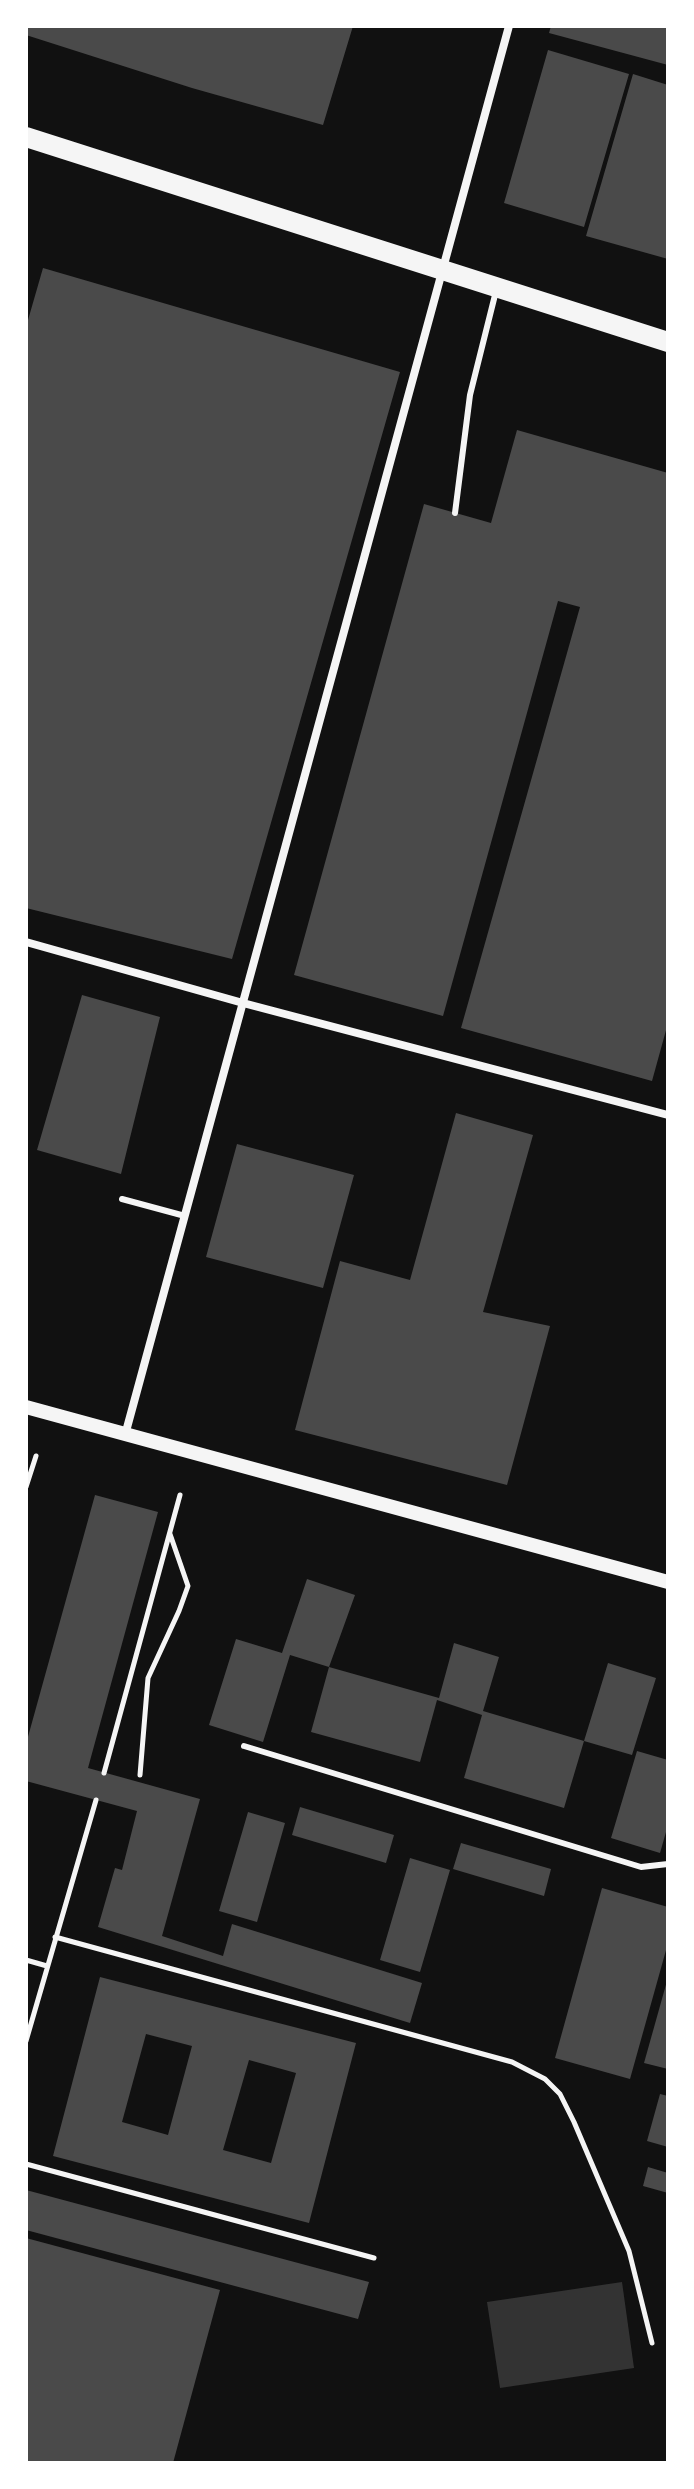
<!DOCTYPE html>
<html>
<head>
<meta charset="utf-8">
<style>
	body { margin:0 }
	#map { position:relative; width:694px; height:2489px; overflow:hidden; background:#111; font-family:"DejaVu Sans",sans-serif }
	canvas { display:block }
	.frame { position:absolute; inset:0; border:28px solid #fff; pointer-events:none }
</style>
</head>
<body>
<div id="map">
<canvas width="694" height="2489"></canvas>
<div class="frame"></div>
</div>
<script>
const ctx = document.querySelector('canvas').getContext('2d');
ctx.lineJoin = 'round';
function fillPath(path, color) { ctx.fillStyle = color; ctx.fill(path, 'evenodd'); }
function stroke(path, color, width, dash) { ctx.strokeStyle = color; ctx.lineWidth = width; ctx.lineCap = dash ? 'butt' : 'round'; ctx.setLineDash(dash || []); ctx.stroke(path); }
fillPath(new Path2D(`
	M622,2282L634,2368L500,2388L487,2302Z`), '#333');
fillPath(new Path2D(`
	M26,26L318,27L353,26L323,125L192,88L26,35Z
	M551,26H668V65L549,33Z
	M548,50L629,74L584,227L504,203Z
	M633,74L668,85V259L586,236Z
	M43,268L400,372L232,959L26,908V327Z
	M517,430L668,473V1023L652,1081L461,1028L580,607L558,601L443,1016L294,975L424,504L491,523Z
	M82,995L160,1017L121,1174L37,1150Z
	M456,1113L533,1135L483,1312L550,1326L507,1485L295,1430L340,1261L410,1280Z
	M237,1144L354,1175L323,1288L206,1257Z
	M95,1495L158,1512L88,1768L200,1799L162,1936L223,1956L232,1924L422,1983L410,2023L98,1927L115,1868L122,1870L137,1811L26,1781V1744Z
	M307,1579L355,1595L329,1667L290,1655L263,1742L209,1725L236,1639L282,1653Z
	M454,1643L499,1657L483,1711L584,1741L608,1663L656,1678L632,1755L584,1741L564,1808L464,1778L482,1715L437,1700L420,1762L311,1732L329,1667L439,1698Z
	M637,1751L668,1760V1825L660,1853L611,1838Z
	M300,1807L394,1835L386,1863L292,1835Z
	M248,1812L285,1823L257,1922L219,1911Z
	M461,1843L551,1869L544,1896L453,1869Z
	M410,1858L450,1870L420,1972L380,1960Z
	M602,1888L668,1907V1943L630,2079L555,2058Z
	M100,1977L356,2043L309,2223L53,2156ZM146,2034L192,2046L168,2135L122,2122ZM249,2060L296,2073L271,2163L223,2150Z
	M667,1981H668V2069L644,2063Z
	M660,2094L668,2096V2147L647,2141Z
	M648,2167L668,2173V2193L643,2186Z
	M26,2190L369,2282L358,2319L26,2230Z
	M26,2238L220,2290L173,2463H26Z`), '#4a4a4a');
stroke(new Path2D(`
	M26,1487L36,1456
	M104,1773L180,1495
	M140,1775L148,1678L179,1611L188,1586L170,1534
	M55,1937L512,2062L545,2079L560,2094L574,2122L629,2251L652,2343
	M26,1960L47,1966
	M26,2041L96,1800
	M26,2164L374,2258`), '#f5f5f5', 5);
stroke(new Path2D(`
	M455,513L470,395L496,291
	M122,1199L185,1216
	M244,1746L641,1867L668,1864`), '#f5f5f5', 6);
stroke(new Path2D(`
	M26,942L243,1003L668,1115
	M125,1435L509,26`), '#f5f5f5', 8);
stroke(new Path2D(`
	M26,1407L668,1582`), '#f5f5f5', 14);
stroke(new Path2D(`
	M26,137L668,342`), '#f5f5f5', 20);
</script>
</body>
</html>
